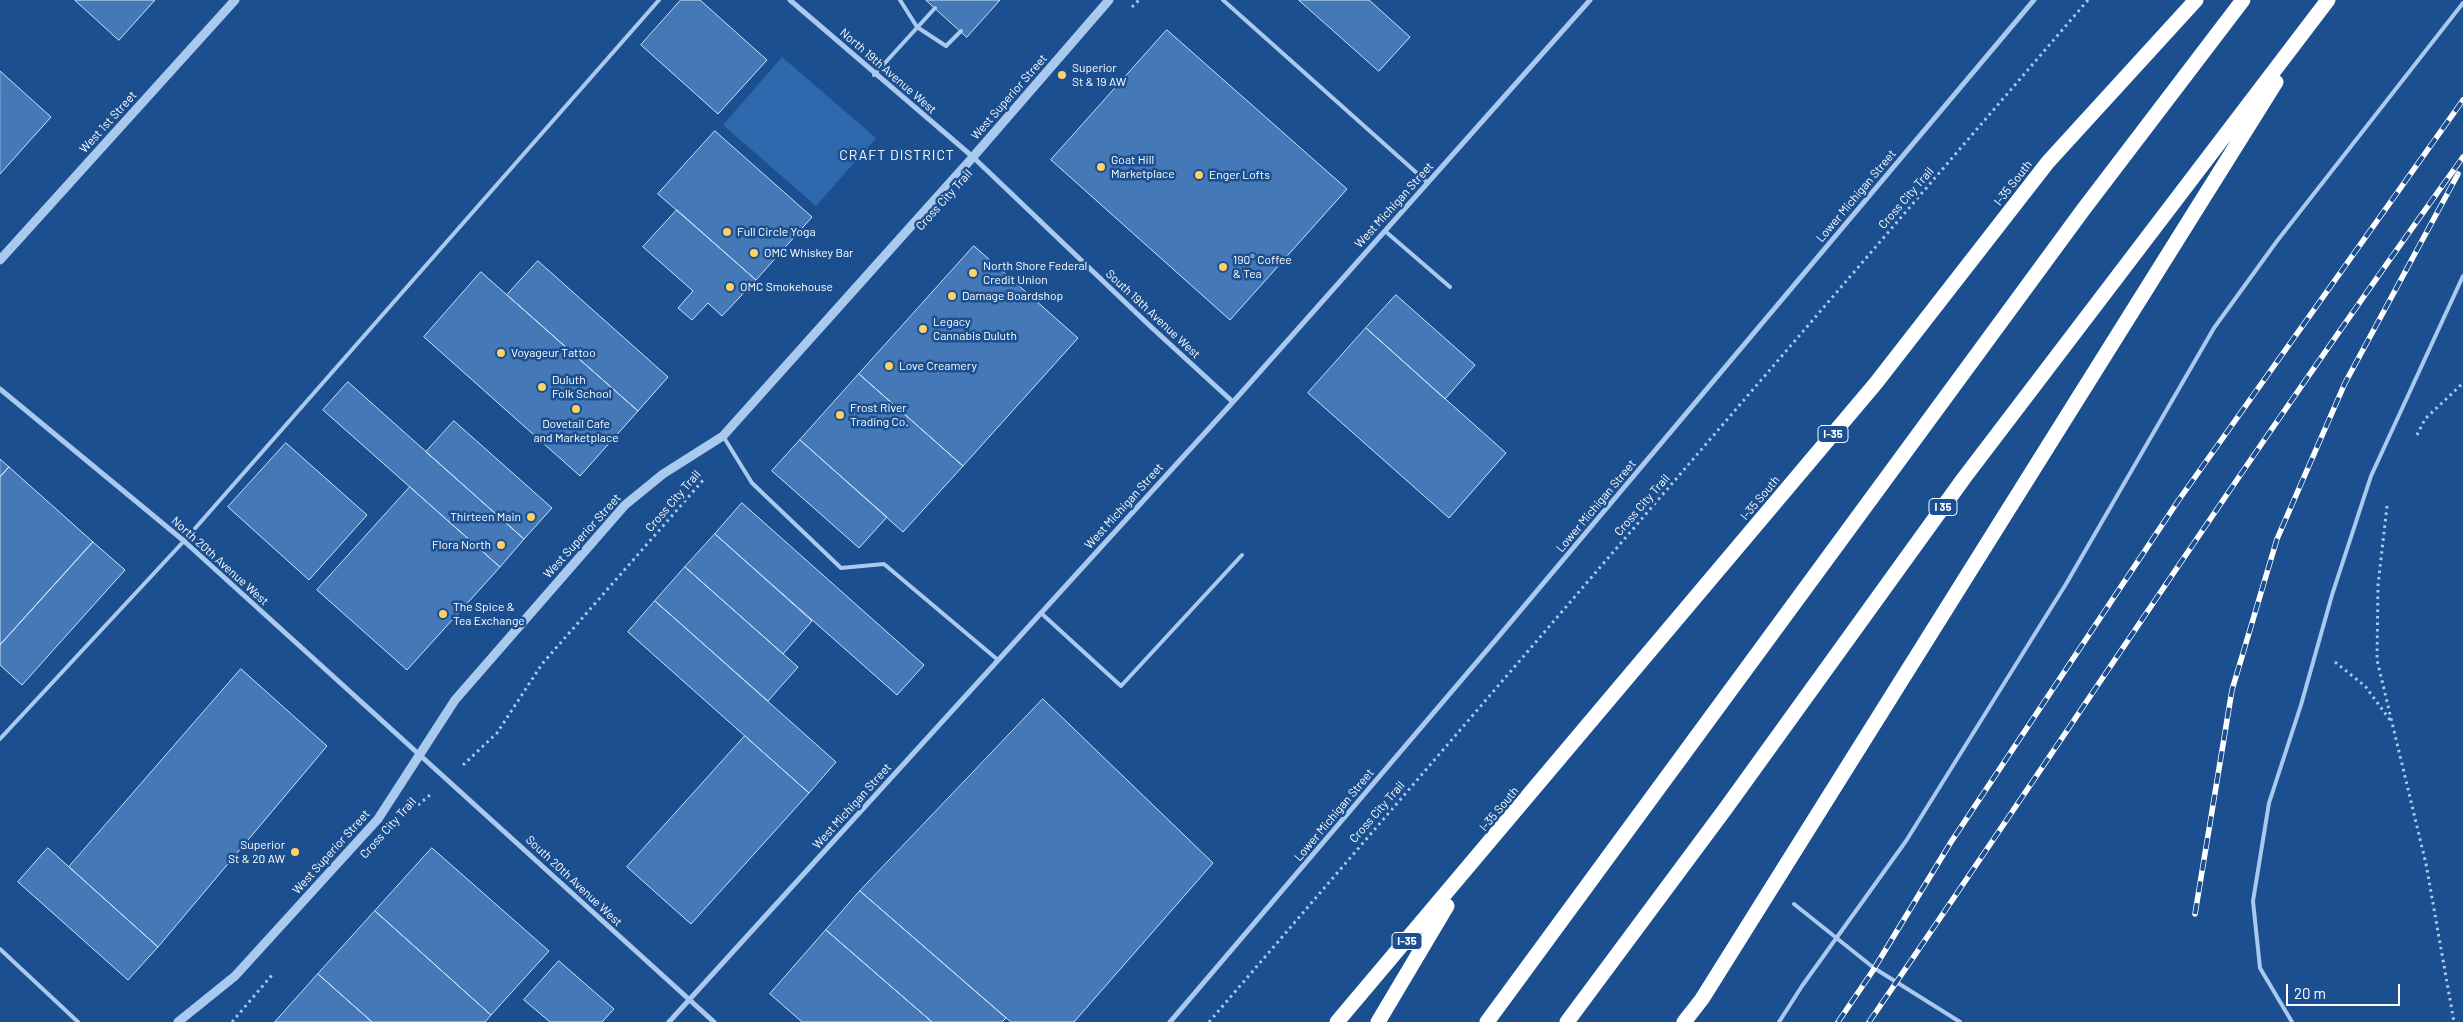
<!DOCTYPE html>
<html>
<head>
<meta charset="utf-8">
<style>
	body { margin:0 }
	#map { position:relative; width:2463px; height:1022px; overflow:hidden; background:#1b4f8f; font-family:Barlow,sans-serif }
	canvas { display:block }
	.scale { position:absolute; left:2286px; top:984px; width:114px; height:22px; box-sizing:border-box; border:2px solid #fff; border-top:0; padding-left:6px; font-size:15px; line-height:18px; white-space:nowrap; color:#fff; -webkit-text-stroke:4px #1b4f8f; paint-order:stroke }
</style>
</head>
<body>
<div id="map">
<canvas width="2463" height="1022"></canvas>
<div class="scale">20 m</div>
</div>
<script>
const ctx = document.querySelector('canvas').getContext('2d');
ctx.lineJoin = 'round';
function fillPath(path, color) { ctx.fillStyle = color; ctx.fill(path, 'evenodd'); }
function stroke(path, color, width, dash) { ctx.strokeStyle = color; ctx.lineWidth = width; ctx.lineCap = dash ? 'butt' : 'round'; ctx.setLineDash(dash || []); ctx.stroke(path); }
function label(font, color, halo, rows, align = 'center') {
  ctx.font = font + ' Barlow,sans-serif'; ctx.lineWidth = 5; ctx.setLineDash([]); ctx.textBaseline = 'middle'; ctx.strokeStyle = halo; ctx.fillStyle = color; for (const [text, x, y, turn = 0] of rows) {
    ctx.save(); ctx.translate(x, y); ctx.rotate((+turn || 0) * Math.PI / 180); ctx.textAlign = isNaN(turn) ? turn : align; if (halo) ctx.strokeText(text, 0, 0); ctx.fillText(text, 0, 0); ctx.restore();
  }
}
fillPath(new Path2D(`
	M782,57L876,138L816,206L723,125Z`), '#2e69ad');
const building = new Path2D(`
	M75,0H155L119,40Z
	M681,0H700L767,60L718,114L641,45Z
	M926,0H1000L967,37Z
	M1299,0H1369L1410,37L1379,71Z
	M1167,30L1347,189L1230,320L1051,160Z
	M0,71L51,117L0,174Z
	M715,131L812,217L756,280L658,194Z
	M677,210L756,280L722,316L708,303L692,320L678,308L693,291L643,247Z
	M974,246L1078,338L963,466L859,374Z
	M538,261L668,377L638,411L507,295Z
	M481,272L638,411L580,476L424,337Z
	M1396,295L1475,365L1445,399L1366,328Z
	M1366,328L1506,453L1449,518L1308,393Z
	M859,374L963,466L903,532L800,440Z
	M348,382L524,539L500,567L323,410Z
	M454,421L552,508L524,539L426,452Z
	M800,440L887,517L859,548L772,471Z
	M286,443L367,515L309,580L228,507Z
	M0,459L9,467L0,477Z
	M9,467L93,542L0,645V477Z
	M410,487L500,567L407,670L317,590Z
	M742,503L924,665L897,695L715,534Z
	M715,534L812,621L783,654L685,567Z
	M93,542L125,570L22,685L0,665V645Z
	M685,567L798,667L768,701L655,601Z
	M655,601L836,762L809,793L628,632Z
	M241,669L327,746L158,947L69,867Z
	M1043,699L1213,863L1074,1022H1011L860,891Z
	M745,736L809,793L691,924L627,867Z
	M48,848L158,947L128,980L18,882Z
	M432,848L549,951L491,1015L375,911Z
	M860,891L1006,1018L1002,1022H932L826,930Z
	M375,911L491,1015L485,1022H372L318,974Z
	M826,930L932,1022H802L770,994Z
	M559,961L614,1009L602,1022H550L524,1000Z
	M318,974L372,1022H275Z`);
fillPath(building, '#4478b7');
stroke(building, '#cfe3fa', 1);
stroke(new Path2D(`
	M1132,7L1139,0
	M2417,435L2425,419L2463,383
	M2387,506L2378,585L2377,660L2426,864L2454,1022
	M2335,662L2365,686L2390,720
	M463,765L497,733L542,664L705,478
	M418,805L430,795
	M232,1022L272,975
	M1209,1022L2088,0`), '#a9c9ee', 3, [2.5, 4]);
stroke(new Path2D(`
	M900,0L917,27L946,46L961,31
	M1223,0L1428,183
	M874,75L935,8
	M1385,231L1450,287
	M723,436L752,483L841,568L884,564L998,660
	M1041,613L1121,686L1242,555
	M0,739L184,541L659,0
	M1794,904L1874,968L1960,1022
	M0,949L78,1022
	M1779,1022L1802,986L1906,841L2066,584L2214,328L2277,241L2463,3
	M2292,1022L2260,968L2253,901L2269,803L2301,705L2332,595L2371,476L2463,276`), '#a9c9ee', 4);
stroke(new Path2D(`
	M790,0L973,157L1149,325L1233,402
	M0,389L184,541L714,1022
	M669,1022L1233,402L1590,0
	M1170,1022L1499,636L2034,0`), '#a9c9ee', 5);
stroke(new Path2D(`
	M0,260L235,0
	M178,1022L235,976L378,819L455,700L625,505L663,474L723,436L973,157L1109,0`), '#a9c9ee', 9);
stroke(new Path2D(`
	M1337,1022L1876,383L2048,162L2196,0
	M1378,1022L1447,906
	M1487,1022L2083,210L2243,0
	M1567,1022L1726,808L1964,478L2328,0
	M1684,1022L1702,999L2276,82`), '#fff', 15);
const rail = new Path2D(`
	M2195,914L2232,690L2277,539L2345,383L2458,174
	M1838,1022L1872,972L1951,842L2178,501L2463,100
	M1869,1022C2067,734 2258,441 2463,157`);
stroke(rail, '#fff', 5.5);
stroke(rail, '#1b4f8f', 4, [11]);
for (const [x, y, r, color] of [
	[1062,75,5,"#ffd166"],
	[1101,167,5,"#ffd166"],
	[1199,175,5,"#ffd166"],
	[727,232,5,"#ffd166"],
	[754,253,5,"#ffd166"],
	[1223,267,5,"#ffd166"],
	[973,273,5,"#ffd166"],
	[730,287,5,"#ffd166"],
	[952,296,5,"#ffd166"],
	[923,329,5,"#ffd166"],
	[501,353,5,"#ffd166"],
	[889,366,5,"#ffd166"],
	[542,387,5,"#ffd166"],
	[576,409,5,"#ffd166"],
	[840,415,5,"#ffd166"],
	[531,517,5,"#ffd166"],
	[501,545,5,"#ffd166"],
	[443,614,5,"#ffd166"],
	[295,852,5,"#ffd166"]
]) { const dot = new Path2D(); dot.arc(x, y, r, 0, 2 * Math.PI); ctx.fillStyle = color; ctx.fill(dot); stroke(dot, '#1b4f8f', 2); }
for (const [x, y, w] of [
	[1833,434,30],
	[1943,507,28],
	[1407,941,30]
]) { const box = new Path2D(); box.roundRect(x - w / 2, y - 8.5, w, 17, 4); ctx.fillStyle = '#1b4f8f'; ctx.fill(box); stroke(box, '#fff', 1); }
label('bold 11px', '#fff', null, [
	["I-35",1833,434],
	["I 35",1943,507],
	["I-35",1407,941]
]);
label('12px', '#fff', '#1b4f8f', [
	["Superior",1072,68],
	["St & 19 AW",1072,82],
	["Goat Hill",1111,160],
	["Marketplace",1111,174],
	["Enger Lofts",1209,175],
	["Full Circle Yoga",737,232],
	["OMC Whiskey Bar",764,253],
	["190° Coffee",1233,260],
	["& Tea",1233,274],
	["North Shore Federal",983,266],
	["Credit Union",983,280],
	["OMC Smokehouse",740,287],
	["Damage Boardshop",962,296],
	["Legacy",933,322],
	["Cannabis Duluth",933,336],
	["Voyageur Tattoo",511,353],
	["Love Creamery",899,366],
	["Duluth",552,380],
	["Folk School",552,394],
	["Frost River",850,408],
	["Trading Co.",850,422],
	["Dovetail Cafe",576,424,"center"],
	["and Marketplace",576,438,"center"],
	["Thirteen Main",521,517,"right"],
	["Flora North",491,545,"right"],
	["The Spice &",453,607],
	["Tea Exchange",453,621],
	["Superior",285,845,"right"],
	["St & 20 AW",285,859,"right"]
], 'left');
label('12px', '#fff', '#1b4f8f', [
	["North 19th Avenue West",888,71,41],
	["West Superior Street",1009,97,-49],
	["West 1st Street",108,122,-48],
	["I-35 South",2013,183,-52],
	["Lower Michigan Street",1856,196,-50],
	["Cross City Trail",1906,198,-49],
	["Cross City Trail",944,200,-48],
	["West Michigan Street",1394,205,-48],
	["South 19th Avenue West",1153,314,43],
	["I-35 South",1760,498,-50],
	["Cross City Trail",673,501,-49],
	["Cross City Trail",1642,505,-49],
	["West Michigan Street",1124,506,-48],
	["Lower Michigan Street",1596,506,-50],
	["West Superior Street",582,536,-48],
	["North 20th Avenue West",220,561,42],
	["West Michigan Street",852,806,-48],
	["I-35 South",1499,809,-50],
	["Cross City Trail",1377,812,-49],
	["Lower Michigan Street",1334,815,-50],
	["Cross City Trail",388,828,-48],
	["West Superior Street",331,852,-48],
	["South 20th Avenue West",574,881,43]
]);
ctx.letterSpacing = '1px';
label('14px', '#fff', '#1b4f8f', [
	["CRAFT DISTRICT",897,155]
]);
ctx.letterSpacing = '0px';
</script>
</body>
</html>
